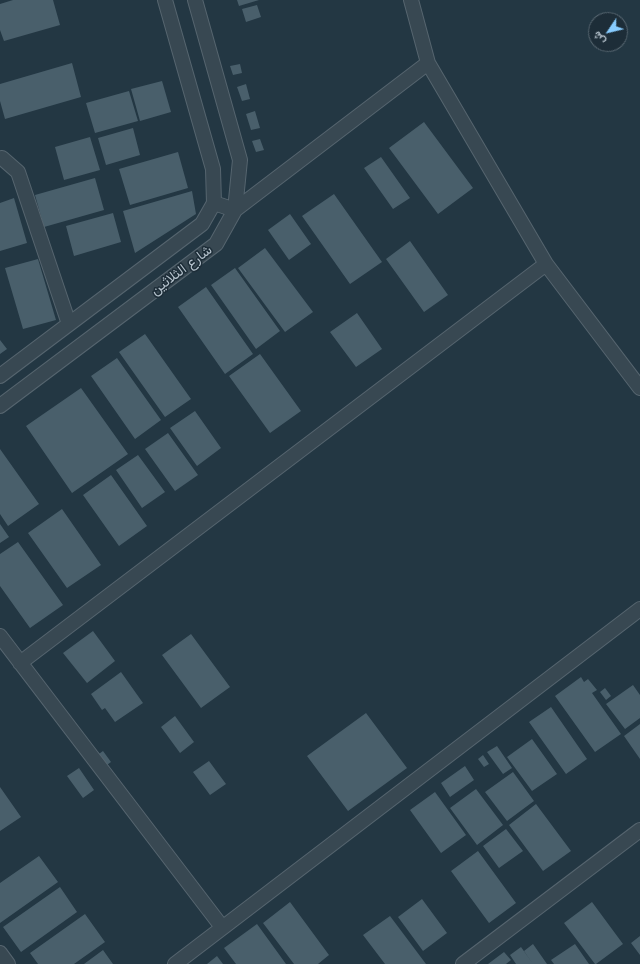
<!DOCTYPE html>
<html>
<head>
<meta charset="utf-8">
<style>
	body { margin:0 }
	#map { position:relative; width:640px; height:964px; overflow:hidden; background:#233743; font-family:Lato,Vazirmatn,sans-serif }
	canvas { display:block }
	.north { position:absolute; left:588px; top:12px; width:40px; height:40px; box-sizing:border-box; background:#1d2d38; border:1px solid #5a6973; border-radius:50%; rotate:235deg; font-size:11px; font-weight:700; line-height:16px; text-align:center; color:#b5c2cc }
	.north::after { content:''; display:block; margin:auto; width:14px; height:18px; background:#87ccff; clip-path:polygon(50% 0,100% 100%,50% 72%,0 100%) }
</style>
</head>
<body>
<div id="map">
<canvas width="640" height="964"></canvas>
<div class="north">ش</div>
</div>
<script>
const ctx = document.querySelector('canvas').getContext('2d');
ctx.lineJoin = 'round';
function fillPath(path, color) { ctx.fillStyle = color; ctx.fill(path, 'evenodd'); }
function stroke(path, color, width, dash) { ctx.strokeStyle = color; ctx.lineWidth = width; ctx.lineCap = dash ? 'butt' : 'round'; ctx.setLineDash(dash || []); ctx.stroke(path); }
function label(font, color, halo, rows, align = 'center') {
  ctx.font = font + ' Lato,Vazirmatn,sans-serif'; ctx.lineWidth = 3; ctx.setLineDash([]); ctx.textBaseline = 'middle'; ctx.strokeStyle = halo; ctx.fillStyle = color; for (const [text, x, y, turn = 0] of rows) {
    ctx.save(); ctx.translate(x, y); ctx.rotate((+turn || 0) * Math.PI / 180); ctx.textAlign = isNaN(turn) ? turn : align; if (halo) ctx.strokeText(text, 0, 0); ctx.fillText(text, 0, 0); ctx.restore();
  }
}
fillPath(new Path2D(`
	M13,0H53L60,25L4,41L0,30V4Z
	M237,0H259L239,6Z
	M257,5L261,17L246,22L242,9Z
	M72,63L81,97L5,119L0,101V84Z
	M240,64L242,73L233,75L230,66Z
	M162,81L171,112L140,121L131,89Z
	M246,84L250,99L242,101L237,87Z
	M129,91L138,121L95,133L86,103Z
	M255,111L260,128L251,130L246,114Z
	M424,122L473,188L438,214L389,148Z
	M133,128L140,155L106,165L98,138Z
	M90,137L100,170L64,180L55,147Z
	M260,139L264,150L256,152L252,141Z
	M178,152L188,188L130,205L119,169Z
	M381,157L410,198L393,209L364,168Z
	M95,178L104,210L44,227L35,195Z
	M192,191L196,214L135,253L123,211Z
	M334,194L382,262L350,284L302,216Z
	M14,198L27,243L0,251V203Z
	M113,213L121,242L74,256L66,226Z
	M290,214L311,244L289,260L268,230Z
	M410,241L448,295L424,312L386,259Z
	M265,248L313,312L285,332L238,268Z
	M38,259L56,320L23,329L5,268Z
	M235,268L280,331L256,349L211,285Z
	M206,287L253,354L225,374L178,307Z
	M357,313L382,349L356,367L330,332Z
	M145,334L191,399L165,417L119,352Z
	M0,340L7,349L0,354Z
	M260,354L301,411L270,433L229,376Z
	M117,358L161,420L135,439L91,376Z
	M81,388L128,454L72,493L26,426Z
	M195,411L221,448L197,466L170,428Z
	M168,433L198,475L175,491L145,449Z
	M0,449L39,504L8,526L0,514Z
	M138,455L165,492L142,508L116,470Z
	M111,475L147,526L119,546L83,495Z
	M62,509L101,565L67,588L28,533Z
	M0,524L9,537L0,543Z
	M18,542L63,605L30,628L0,586V554Z
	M93,631L115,661L87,683L63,653Z
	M191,634L230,687L201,708L162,655Z
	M121,672L143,703L115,722L105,708L102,710L91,694Z
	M581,677L584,682L588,679L597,690L592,693L621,734L595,752L555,696Z
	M633,685L640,695V718L625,729L606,704Z
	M605,688L611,696L606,700L600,692Z
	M551,707L587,759L566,774L529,722Z
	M366,713L407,768L348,811L307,756Z
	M175,716L194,742L180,753L161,727Z
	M640,724V759L624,736Z
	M532,739L557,774L532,791L507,757Z
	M497,746L512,768L503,774L487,752Z
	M103,751L111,762L104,767L96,756Z
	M483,755L489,764L484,767L478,759Z
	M209,761L226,784L210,795L193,772Z
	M465,766L474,780L450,797L441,783Z
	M79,768L94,790L83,798L67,776Z
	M513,772L534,801L507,821L485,792Z
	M0,787L21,817L0,831Z
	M476,789L503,825L477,845L450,808Z
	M435,792L466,835L441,853L410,810Z
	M536,804L571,851L543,871L509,825Z
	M506,829L523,851L499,868L483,846Z
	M478,851L516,903L489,923L451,871Z
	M39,856L58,882L0,923V883Z
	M60,887L77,912L21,952L3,927Z
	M422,899L447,933L423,951L398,917Z
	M290,902L329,955L318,964H294L263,923Z
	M592,902L623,944L596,964H595L564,923Z
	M85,914L105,942L74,964H38L30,953Z
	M390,916L426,964H385L363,935Z
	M257,924L286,964H236L224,948Z
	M640,936V955L631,943Z
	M533,944L547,964H533L524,951Z
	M575,944L589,964H554L551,960Z
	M521,947L533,964H516L510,955Z
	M103,950L113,964H84Z
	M504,952L511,960L506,964H488Z
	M217,956L223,964H207Z`), '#495f6b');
const street = new Path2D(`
	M411,0L428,63L546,264L640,388
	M2,158L18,172L69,324
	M214,203L235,210L428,63
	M0,376L202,224L214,203L213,169L165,0
	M0,406L216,244L235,210L240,160L195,0
	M0,636L222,927
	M20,663L546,264
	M0,953L8,964
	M175,964L640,609
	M463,964L640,830`);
stroke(street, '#56656f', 16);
stroke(street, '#384852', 14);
label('14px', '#b5c2cc', '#1d2d38', [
	["شارع الثلاثين",181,270,-37]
]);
</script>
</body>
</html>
